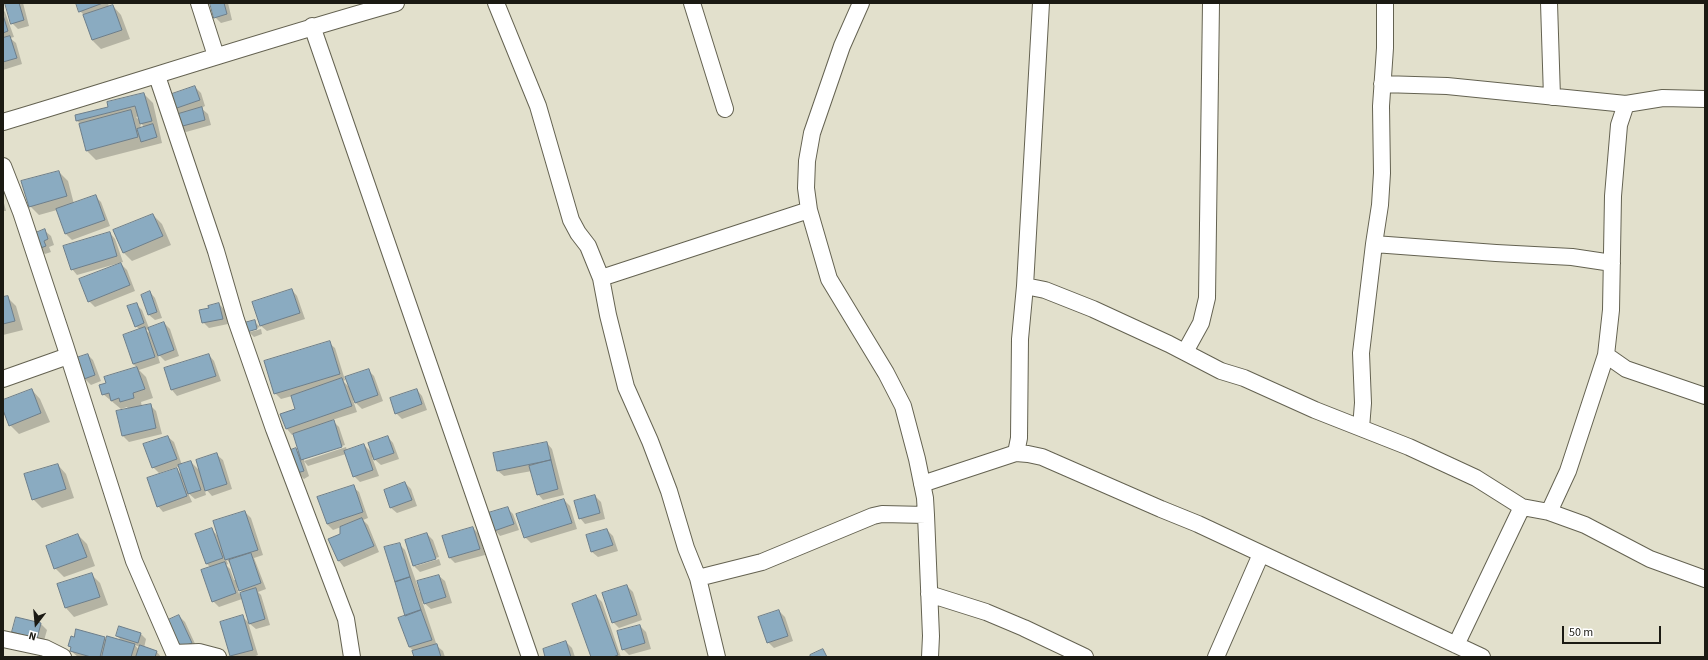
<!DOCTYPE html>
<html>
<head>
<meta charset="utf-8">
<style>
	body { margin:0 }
	#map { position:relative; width:1708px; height:660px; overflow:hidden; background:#e2e0cc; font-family:"Source Sans 3",sans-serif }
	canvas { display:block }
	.frame { position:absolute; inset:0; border:4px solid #1b1a13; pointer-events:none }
	.north { position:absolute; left:16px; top:604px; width:40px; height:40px; -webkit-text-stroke:3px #fff; paint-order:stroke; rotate:196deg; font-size:11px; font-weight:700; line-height:16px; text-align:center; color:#1b1a13 }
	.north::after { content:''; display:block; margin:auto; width:14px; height:18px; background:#1b1a13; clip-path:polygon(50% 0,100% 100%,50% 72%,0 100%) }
	.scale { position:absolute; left:1562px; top:626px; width:99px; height:18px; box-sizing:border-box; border:2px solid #1b1a13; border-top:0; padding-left:5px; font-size:12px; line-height:14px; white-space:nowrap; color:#1b1a13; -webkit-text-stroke:3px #fff; paint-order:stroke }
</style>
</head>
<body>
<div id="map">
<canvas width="1708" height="660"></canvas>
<div class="frame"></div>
<div class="north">N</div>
<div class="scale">50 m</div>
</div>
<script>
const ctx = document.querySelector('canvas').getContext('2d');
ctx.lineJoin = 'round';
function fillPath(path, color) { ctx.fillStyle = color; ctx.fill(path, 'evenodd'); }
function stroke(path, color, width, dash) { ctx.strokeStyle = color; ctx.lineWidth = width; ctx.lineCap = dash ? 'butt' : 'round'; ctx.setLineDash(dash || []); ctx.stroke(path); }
fillPath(new Path2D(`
	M6,3H23L29,26L18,29L12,23Z
	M77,3H108L109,7L113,6L121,15L130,39L101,49L92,40L84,15L80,11Z
	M211,3H228L232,20L221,23L215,17Z
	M3,10L5,12L14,37L10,38L16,43L22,64L3,70Z
	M195,87L201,93L205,106L201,108L208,114L211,125L186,132L180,127L181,115L175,109Z
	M144,94L153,103L162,143L96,160L87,151L81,124L77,121L76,116L110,108ZM139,116L141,122L136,117ZM140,122L145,128L141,129Z
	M59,172L68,181L74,204L95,196L101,202L110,226L72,240L66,234L57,210L39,215L30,206Z
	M3,199L6,211H3Z
	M153,215L162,224L171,245L132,261L123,252Z
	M45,231L51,236L54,245L49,247L51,252L45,254L39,248Z
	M110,233L115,239L123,262L77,275L72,269Z
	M121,264L127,270L135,291L95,307L89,301Z
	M292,290L297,296L305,319L267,331L261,326Z
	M150,292L155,298L162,318L155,320L149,315Z
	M7,297L16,306L23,330L3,335V299Z
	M136,304L142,310L149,328L164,323L170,329L179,356L165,361L157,353L160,363L139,370L146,377L153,398L141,402L142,407L150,405L156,411L162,434L129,442L123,436L129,410L127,407L121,409L103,394L107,384L105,378L138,368L133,364L140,330L136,326ZM150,329L152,336L146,330Z
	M219,304L225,310L228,324L209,328L203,322Z
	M254,321L260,327L250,330V332L261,329L262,334L254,337L248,331Z
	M329,343L335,348L345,380L343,381L350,388L368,370L374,376L383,401L362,409L353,400L357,412L332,420L339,427L345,445L304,458V461L346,447L347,451L364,445L373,454L388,437L393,443L399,459L381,465L372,457L379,476L360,482L354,476L346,454L308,466L304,461L309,476L304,479L298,473L296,450L300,454L294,434L292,435L287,429L297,409L292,396L281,399L275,393Z
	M88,355L93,360L101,381L91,385L85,379L77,358Z
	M209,355L214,361L221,381L177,396L172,390L165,369Z
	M32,390L40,399L50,422L19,434L10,425L3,407V401Z
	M417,390L422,396L427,410L402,419L396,413Z
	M168,437L174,442L182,465L191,462L200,471L217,455L223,460L232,489L212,496L204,487L206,495L195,499L188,493L192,502L163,512L158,506L176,469L183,476L180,466L159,473L153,467Z
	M547,443L552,449L564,495L543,500L538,494L532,471L504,476L498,471Z
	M58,465L66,474L74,498L42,508L33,499Z
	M405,483L411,489L417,506L397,513L391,508Z
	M353,487L359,492L368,518L363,520L368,525L379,552L344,567L339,561L329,540L341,535V527L333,530L327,524Z
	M595,496L601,502L605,519L585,524L580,518Z
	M564,500L570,506L577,529L531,543L525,537Z
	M507,508L513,514L519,530L500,536L495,530Z
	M245,512L251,518L263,555L254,558L266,589L258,592L261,595L270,625L256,629L250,624L242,599L219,607L213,601L211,568L207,564L211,529L219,537ZM226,559L231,564L236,580H234L230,569L226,565L228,564ZM237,587L243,593L239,594Z
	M473,528L479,534L485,555L455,563L450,558Z
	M607,530L613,536L618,551L598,557L592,552L587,536Z
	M427,534L433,540L439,557L416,564V566L439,559L441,565L420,572L414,566L406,541Z
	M78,535L87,544L95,566L64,577L55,568Z
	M399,544L405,550L420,593L439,576L445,581L452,603L431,609L422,601L437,646L443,651L445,657H415L414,651L409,647L400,618L406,616Z
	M91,574L100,583L108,605L74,617L66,608Z
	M627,586L633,592L642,620L619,628L613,622Z
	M596,596L602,602L621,657H592Z
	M779,611L785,617L793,641L774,648L768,642Z
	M179,616L185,622L197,648L181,647Z
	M242,616L248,622L258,655L253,657L231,656L221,623Z
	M17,618L41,624L47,630L43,644L19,638L13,632Z
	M640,626L646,632L651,649L629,655L623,649Z
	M140,633L146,639L144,648L157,652L161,657H78L71,651V648L69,646L105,638L107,640L123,642L117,636ZM135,645L140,647L139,650Z
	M566,642L572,648L575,657H546Z`), '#0003');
const building = new Path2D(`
	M5,3H19L24,20L11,24Z
	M76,3H103L79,12Z
	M210,3H224L227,14L214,18Z
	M113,5L122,30L92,40L83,15Z
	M3,15L8,31L3,33Z
	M10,36L17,58L3,62V38Z
	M195,86L200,100L174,109L169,95Z
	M144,93L152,121L140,124L135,106L76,121L75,115L108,107L107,102Z
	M202,107L205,120L179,127L175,115Z
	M131,110L138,137L86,151L79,124Z
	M153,124L157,137L141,142L137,129Z
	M59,171L67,196L29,207L21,181Z
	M96,195L105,220L65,234L56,209Z
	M153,214L163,236L123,253L113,230Z
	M45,229L48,239L44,241L46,246L38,249L33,234Z
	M110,232L117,256L71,270L63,246Z
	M121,263L130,285L88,302L79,279Z
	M292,289L300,313L260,326L252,302Z
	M150,291L157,312L148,315L141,295Z
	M8,296L15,321L3,324V297Z
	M137,303L144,323L135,327L127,306Z
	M219,303L223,319L202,323L199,310L209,308L208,306Z
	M255,320L257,329L247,332L244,323Z
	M164,322L174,350L158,356L148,328Z
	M145,327L155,357L133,364L123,335Z
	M330,341L340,374L274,394L264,361Z
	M88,354L95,375L84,379L76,358Z
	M209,354L216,376L171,390L164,368Z
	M137,367L145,389L133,393L134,398L120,402L119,398L111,401L109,393L102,395L99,385L106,383L104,377Z
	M369,369L378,395L355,403L345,377Z
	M342,378L352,406L286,429L280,414L295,409L291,396Z
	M32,389L41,413L9,426L3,410V400Z
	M417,389L422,404L395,414L390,398Z
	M151,404L156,428L122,436L116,411Z
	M334,420L342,447L301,460L293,434Z
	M168,436L177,459L152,468L143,444Z
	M388,436L394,453L374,460L368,443Z
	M547,442L551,460L497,471L493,453Z
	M364,444L373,470L353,477L344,451Z
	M296,448L304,471L297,473L288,451Z
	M217,453L227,484L205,491L196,460Z
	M551,460L558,489L537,495L529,466Z
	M191,461L201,490L188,494L178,465Z
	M58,464L66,489L32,500L24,474Z
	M177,468L187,496L157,507L147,478Z
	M405,482L412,500L390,508L384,490Z
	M354,485L363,512L327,524L317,497Z
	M595,495L600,513L579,519L574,501Z
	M564,499L572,523L524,538L516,514Z
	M508,507L514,524L494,531L488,513Z
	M245,511L258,550L225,560L213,521Z
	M362,518L374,546L338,561L328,539L340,534V527Z
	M473,527L480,549L449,558L442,536Z
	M212,528L223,558L206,564L195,534Z
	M607,529L613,545L591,552L586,535Z
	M427,533L436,559L413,566L405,540Z
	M78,534L87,557L54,569L46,546Z
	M400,543L410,577L395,582L384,547Z
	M251,553L261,583L239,591L229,560Z
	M225,562L236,593L212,602L201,570Z
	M92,573L100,597L65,608L57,584Z
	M439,575L446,597L424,604L417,581Z
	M410,577L421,610L405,616L395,582Z
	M627,585L637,615L612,623L602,593Z
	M256,588L265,619L249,624L240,593Z
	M596,595L618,655L613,657H591L572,604Z
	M421,610L432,640L409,647L398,618Z
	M779,610L788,636L767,643L758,617Z
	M179,615L192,643L180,648L168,620Z
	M243,615L253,650L230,656L220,622Z
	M16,617L41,623L37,639L12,632Z
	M640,625L645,643L622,650L617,631Z
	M119,626L141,633L138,643L116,636Z
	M76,629L105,637L100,657H91L70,651L71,647L68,646L71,636L74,637Z
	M107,636L135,644L131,657H102Z
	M566,641L571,657H545L543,649Z
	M437,644L441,657H414L412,651Z
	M140,645L157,651L155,657H136Z
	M823,649L827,657H810V655Z`);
fillPath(building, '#8aabc1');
stroke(building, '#6d7e8a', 1);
const minor = new Path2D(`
	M199,3L216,56
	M496,3L538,106L571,220L578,233L588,246L601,278L608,315L626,387L650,441L669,491L686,548L698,578L717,657
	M692,3L725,109
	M861,3L842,46L812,133L807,161L806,188L809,210L829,279L886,373L903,406L917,459L925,498L926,515L931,636L930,657
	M1549,3L1552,97
	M312,26L530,657
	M157,76L216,251L236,320L274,429L346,619L352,657
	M1382,84L1447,86L1626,104
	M1705,99L1663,98L1626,104L1619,125L1613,196L1611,310L1606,355L1626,369L1705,396
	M3,122C134,83 264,40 396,3
	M3,166L21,212L65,345L134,561L174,653L199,652L218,657
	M1374,244L1496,253L1572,257L1612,263
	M601,278L809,210
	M1025,286L1041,3
	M1185,352L1201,323L1207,298L1211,3
	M3,379L68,356
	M1361,428L1363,403L1361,353L1374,244L1380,205L1382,173L1381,106L1385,48V3
	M1016,453L1019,438L1020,339L1025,286L1045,290L1093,309L1169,344L1221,371L1244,378L1315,410L1409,447L1476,478L1522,507L1549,512L1585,525L1650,559L1705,579
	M922,484L1016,453L1028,454L1042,457L1161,509L1198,524L1482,657
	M1549,512L1568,471L1606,355
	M698,578L762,562L873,516L882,514L926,515
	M929,594L986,612L1024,628L1085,657
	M3,639L45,648L63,657
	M1456,645L1522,507
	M1216,657L1261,554`);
stroke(minor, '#646251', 18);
stroke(minor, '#fff', 16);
</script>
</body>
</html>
